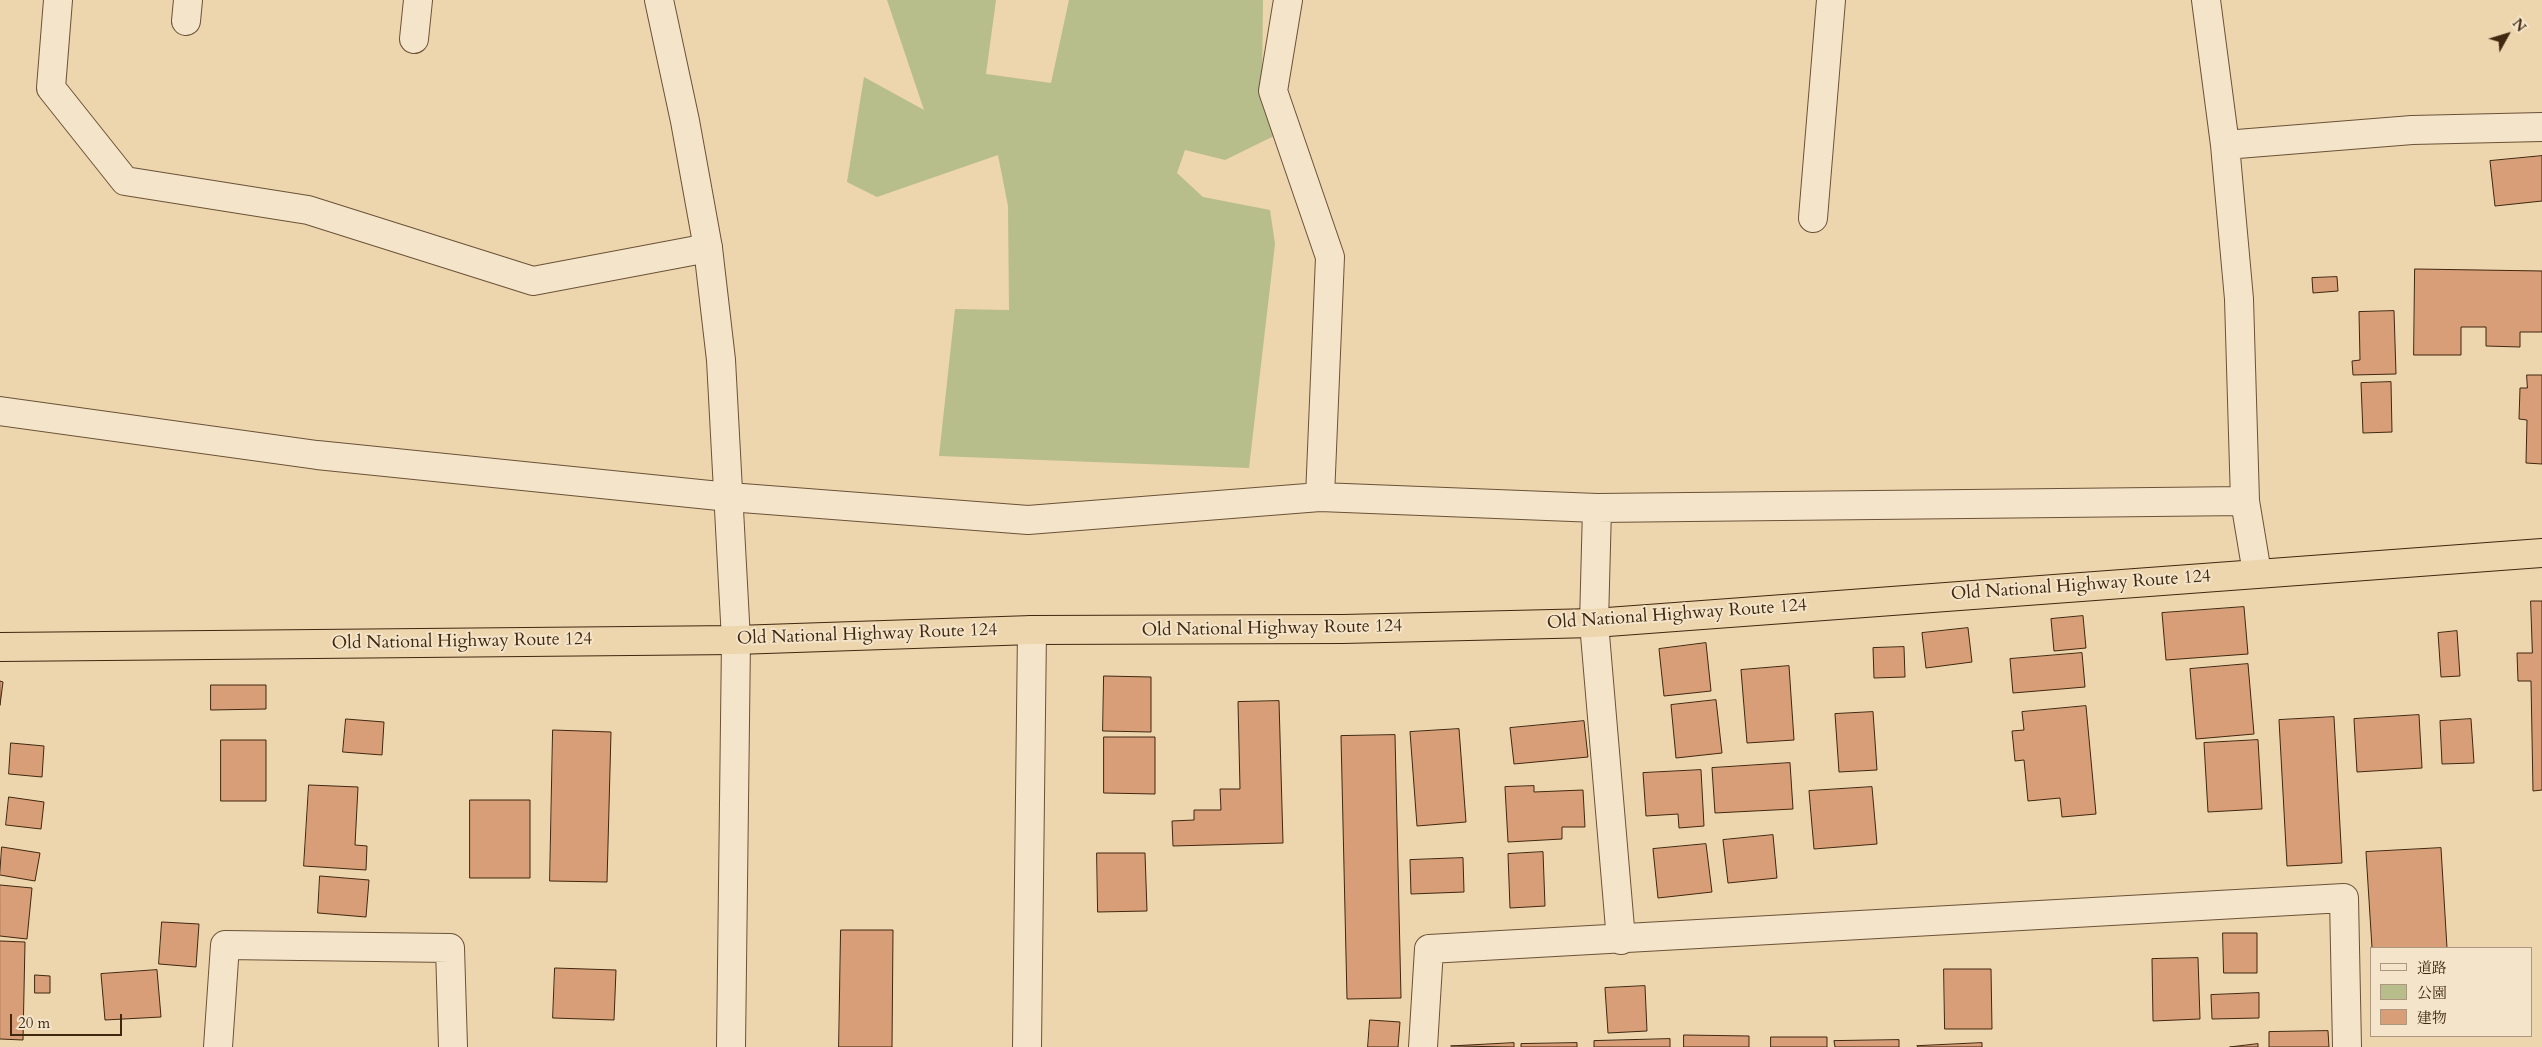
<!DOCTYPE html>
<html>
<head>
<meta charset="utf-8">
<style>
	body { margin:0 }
	#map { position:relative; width:2542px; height:1047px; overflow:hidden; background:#edd5ae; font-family:Cardo,"Noto Serif JP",serif }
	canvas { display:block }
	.legend { position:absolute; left:2370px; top:947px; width:162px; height:90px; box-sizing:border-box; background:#f3e4ca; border:1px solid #ab987f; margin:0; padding:6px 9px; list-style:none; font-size:15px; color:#40270f }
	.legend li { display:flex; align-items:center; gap:10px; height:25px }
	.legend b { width:25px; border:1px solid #ab987f }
	.north { position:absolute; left:2482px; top:10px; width:50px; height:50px; -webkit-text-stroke:4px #f3e4ca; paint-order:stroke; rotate:51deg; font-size:14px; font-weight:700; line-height:20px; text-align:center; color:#40270f }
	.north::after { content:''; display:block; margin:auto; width:18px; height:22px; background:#40270f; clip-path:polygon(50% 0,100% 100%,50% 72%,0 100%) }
	.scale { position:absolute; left:10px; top:1014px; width:112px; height:22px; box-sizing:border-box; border:2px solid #40270f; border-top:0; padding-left:6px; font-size:15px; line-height:18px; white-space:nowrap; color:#40270f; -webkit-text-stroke:4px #f3e4ca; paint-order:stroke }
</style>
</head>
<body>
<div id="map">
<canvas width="2542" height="1047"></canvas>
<ul class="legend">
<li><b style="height:6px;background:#f3e4ca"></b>道路</li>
<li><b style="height:14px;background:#b7bd8b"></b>公園</li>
<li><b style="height:14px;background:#d89e77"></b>建物</li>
</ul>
<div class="north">N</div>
<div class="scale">20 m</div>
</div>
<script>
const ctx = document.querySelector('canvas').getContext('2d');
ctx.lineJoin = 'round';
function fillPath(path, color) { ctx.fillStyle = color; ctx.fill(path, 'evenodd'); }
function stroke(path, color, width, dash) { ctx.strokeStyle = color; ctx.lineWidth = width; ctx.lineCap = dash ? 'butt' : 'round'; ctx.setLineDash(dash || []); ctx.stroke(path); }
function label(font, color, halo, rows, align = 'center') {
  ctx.font = font + ' Cardo,serif'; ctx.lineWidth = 4; ctx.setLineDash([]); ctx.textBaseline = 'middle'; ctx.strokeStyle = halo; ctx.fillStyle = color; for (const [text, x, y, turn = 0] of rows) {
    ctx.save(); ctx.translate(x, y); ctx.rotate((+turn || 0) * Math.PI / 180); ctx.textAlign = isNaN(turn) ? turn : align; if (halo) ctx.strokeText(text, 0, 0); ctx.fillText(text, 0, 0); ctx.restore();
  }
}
fillPath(new Path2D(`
	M887,0H996L986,74L1051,83L1069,0H1263L1262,86L1274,136L1225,160L1185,150L1177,173L1203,197L1270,210L1275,244L1249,468L939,456L955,309L1009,310L1008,206L998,155L877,197L847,182L864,77L924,110Z`), '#b7bd8b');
const building = new Path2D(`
	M2542,156V201L2495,206L2490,161Z
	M2415,269L2542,271V332H2520V347L2486,346V327H2461V355H2414Z
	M2337,277L2338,291L2313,293L2312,278Z
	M2394,311L2396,374L2353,375L2352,361L2360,360L2359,312Z
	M2527,375H2542V464L2526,463L2527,420L2519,419L2520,388H2527Z
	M2391,382L2392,432L2363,433L2361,383Z
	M2531,601H2542V790L2533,791L2531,681H2518L2517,653H2532Z
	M2244,607L2248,654L2166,660L2162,613Z
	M2083,616L2086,648L2054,651L2051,619Z
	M1968,628L1972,662L1926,668L1922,633Z
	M2457,631L2460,676L2441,677L2438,633Z
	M1706,643L1711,691L1664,696L1659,649Z
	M1904,647L1905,677L1874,678L1873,648Z
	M2082,653L2085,687L2013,693L2010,659Z
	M2248,664L2254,734L2196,739L2190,669Z
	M1789,666L1794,740L1747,743L1741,670Z
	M1104,676L1151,677V732L1103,731Z
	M0,681L3,682L0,705Z
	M211,685H266V709L211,710Z
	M1716,700L1722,753L1676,758L1671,705Z
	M1279,701L1283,843L1173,846L1172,821L1194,820V810H1221L1220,789H1240L1238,702Z
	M2086,706L2096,814L2062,817L2060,798L2028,801L2024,760L2015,761L2012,731L2024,730L2022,712Z
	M1873,712L1877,770L1839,772L1835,714Z
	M2419,715L2422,768L2357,772L2354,719Z
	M2334,717L2342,863L2287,866L2279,720Z
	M346,719L384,722L382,755L343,752Z
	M2471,719L2474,763L2442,764L2440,721Z
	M1584,721L1588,757L1514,764L1510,728Z
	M1459,729L1466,822L1417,826L1410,732Z
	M553,730L611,732L607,882L550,881Z
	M1395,735L1401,998L1347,999L1341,736Z
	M1104,737H1155V794L1104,793Z
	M221,740H266V801H221Z
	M2258,740L2262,809L2208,812L2204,743Z
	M11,743L44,746L42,777L9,774Z
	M1790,763L1793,809L1715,813L1712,768Z
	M1701,770L1704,826L1679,828L1678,814L1646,816L1643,773Z
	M309,785L358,787L355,845L367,846L366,870L304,866Z
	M1534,786V792L1583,790L1585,827H1562V839L1508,842L1505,787Z
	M1872,787L1877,844L1814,849L1809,791Z
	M9,797L44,802L41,829L6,825Z
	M470,800H530V878H470Z
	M1773,835L1777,878L1728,883L1723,840Z
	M1706,844L1712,892L1658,898L1653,849Z
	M2,847L40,853L35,881L0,875Z
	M2441,848L2447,948H2372L2366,852Z
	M1543,852L1545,906L1510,908L1508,854Z
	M1097,853H1145L1147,911L1098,912Z
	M1463,858L1464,892L1411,894L1410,860Z
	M320,876L369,880L366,917L318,913Z
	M0,885L32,888L27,939L0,936Z
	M162,922L199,924L196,967L159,964Z
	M841,930H893L892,1047H839Z
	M2223,933H2257V973H2224Z
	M0,941L25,942L23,1040L0,1039Z
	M2198,958L2200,1019L2153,1021L2152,959Z
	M555,968L616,970L614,1020L553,1018Z
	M1944,969H1991L1992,1029H1945Z
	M157,970L161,1017L105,1020L101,974Z
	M35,975L50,976V993H35Z
	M1645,986L1647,1031L1608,1033L1605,988Z
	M2259,993V1018L2212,1019L2211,995Z
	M1370,1020L1400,1022L1398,1047H1368Z
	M2328,1031L2329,1047H2269V1032Z
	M1684,1035L1749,1036V1047H1684Z
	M1771,1037H1827V1047H1771Z
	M1670,1039V1047H1594V1041Z
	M1899,1040V1047H1835L1834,1041Z
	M1514,1043V1047L1451,1046Z
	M1577,1043V1047H1521V1044Z
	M1982,1043V1047H1918L1917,1046Z
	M2258,1044V1047H2230Z`);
fillPath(building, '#d89e77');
stroke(building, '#40270f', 1);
const minor = new Path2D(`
	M58,0L51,88L125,181L308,210L533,281L708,248
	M1288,0L1273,91L1330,257L1320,497
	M2206,0L2225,145L2239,299L2245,501L2257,573
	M186,21L188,0
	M414,39L418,0
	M2225,145L2412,130L2542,127
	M1813,218L1831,0
	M0,411L317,455L729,497L1028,520L1320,497L1597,508L2245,501
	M1597,508L1594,623L1621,940
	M218,1047L225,945L450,948L453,1047
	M1027,1047L1032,630
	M1423,1047L1429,949L2344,898L2347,1047`);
const tertiary = new Path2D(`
	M659,0L685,121L708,248L721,360L736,640L731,1047`);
const trunk = new Path2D(`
	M0,647L736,640L1032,630L1343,629L1594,623L2542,553`);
stroke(minor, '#6b5237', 30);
stroke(tertiary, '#6b5237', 30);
stroke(trunk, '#40270f', 30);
stroke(minor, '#f3e4ca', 28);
stroke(tertiary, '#f3e4ca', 28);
stroke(trunk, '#edd5ae', 28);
label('18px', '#40270f', '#f3e4ca', [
	["Old National Highway Route 124",2081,586,-4],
	["Old National Highway Route 124",1677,615,-4],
	["Old National Highway Route 124",1272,629,-1],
	["Old National Highway Route 124",867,635,-2],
	["Old National Highway Route 124",462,642,-1]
]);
</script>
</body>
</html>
